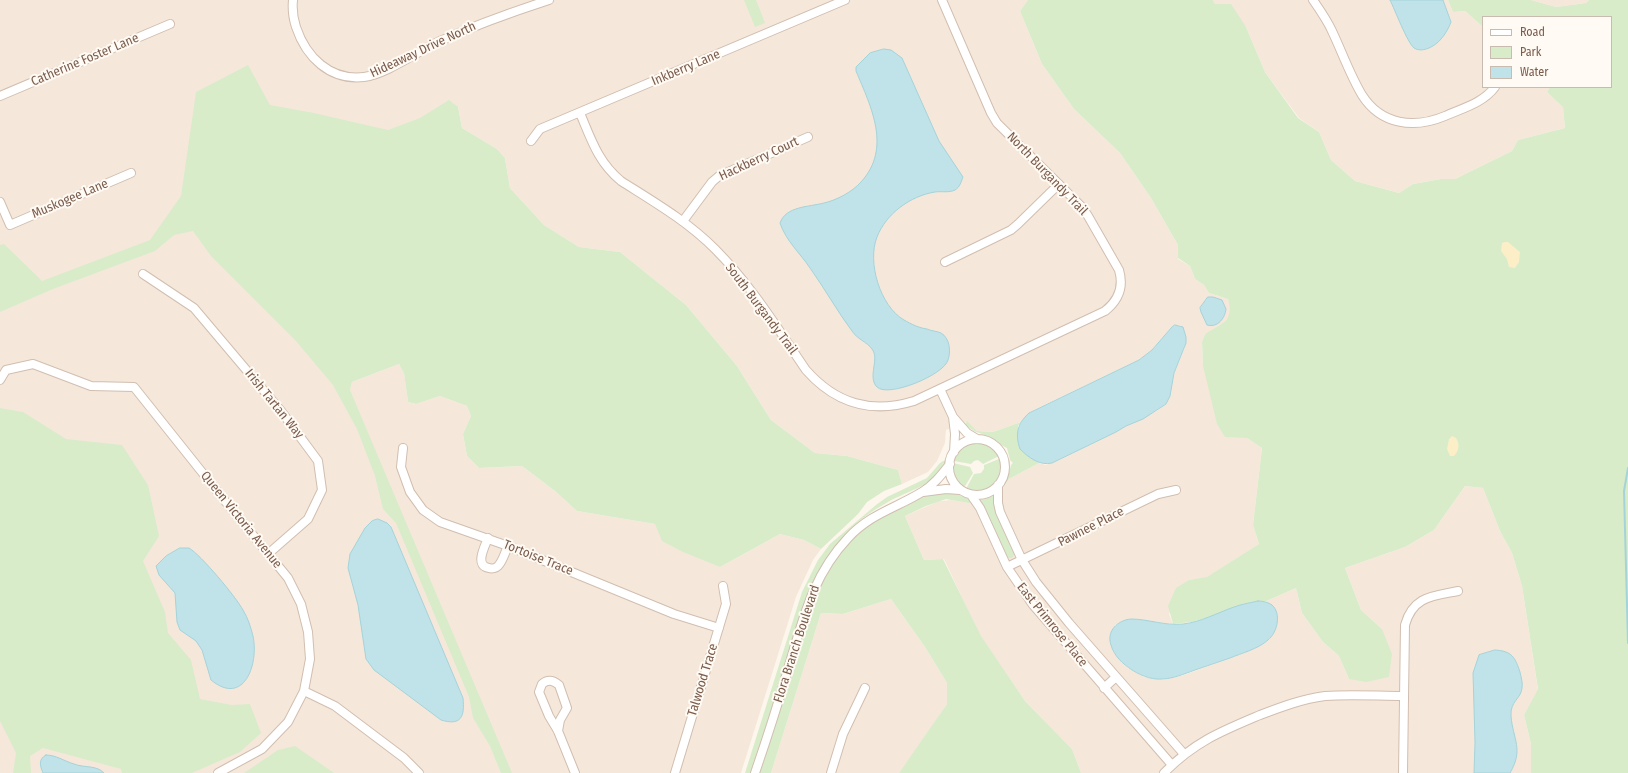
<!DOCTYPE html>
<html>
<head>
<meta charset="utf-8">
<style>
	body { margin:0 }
	#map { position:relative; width:1628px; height:773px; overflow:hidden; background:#fdf6ec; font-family:"Fira Sans Condensed",sans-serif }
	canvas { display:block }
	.legend { position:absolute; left:1482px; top:16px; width:130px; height:72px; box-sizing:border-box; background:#fffaf3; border:1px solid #cabbb1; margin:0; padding:5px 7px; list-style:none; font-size:12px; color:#7a5c4d }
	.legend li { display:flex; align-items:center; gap:8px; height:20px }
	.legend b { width:20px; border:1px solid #cabbb1 }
</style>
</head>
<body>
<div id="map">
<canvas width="1628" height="773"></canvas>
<ul class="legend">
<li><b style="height:5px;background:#fff"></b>Road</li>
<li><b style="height:11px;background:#d8ecc9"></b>Park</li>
<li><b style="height:11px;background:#bfe3e8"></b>Water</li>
</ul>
</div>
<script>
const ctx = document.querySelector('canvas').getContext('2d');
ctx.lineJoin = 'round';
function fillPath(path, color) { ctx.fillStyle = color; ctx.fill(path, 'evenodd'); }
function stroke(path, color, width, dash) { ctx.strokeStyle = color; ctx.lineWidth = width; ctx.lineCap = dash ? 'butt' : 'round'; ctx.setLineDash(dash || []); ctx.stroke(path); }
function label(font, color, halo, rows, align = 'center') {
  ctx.font = font + ' "Fira Sans Condensed",sans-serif'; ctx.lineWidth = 4; ctx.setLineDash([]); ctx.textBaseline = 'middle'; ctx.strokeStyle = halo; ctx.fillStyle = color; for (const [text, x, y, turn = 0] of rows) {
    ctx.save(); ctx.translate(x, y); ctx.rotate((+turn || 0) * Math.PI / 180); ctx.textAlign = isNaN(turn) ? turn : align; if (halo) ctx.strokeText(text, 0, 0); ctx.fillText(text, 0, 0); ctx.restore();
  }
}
fillPath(new Path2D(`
	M0,0H1028L1020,11L1042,64L1074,109L1120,153L1151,198L1178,245V259L1190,266L1195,279L1204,285L1209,293L1228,299L1231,307L1230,315L1221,326L1205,334L1202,342L1203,366L1247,438L1262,448L1253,525L1259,544L1207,578L1189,580L1169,614L1173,624L1126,620L1115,625L1113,651L1128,668L1144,677L1163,680L1184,675L1241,654L1269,640L1273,634L1268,603L1264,602L1296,588L1302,613L1323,642L1339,656L1349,679L1382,629L1361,610L1345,568L1405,547L1434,530L1465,486L1483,488L1500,531L1512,553L1522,586L1538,690L1524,715L1531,744V773H1081L1072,749L1025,701L980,636L944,559L924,560L905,516L939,501L952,500L974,504L986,498L1000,492L1009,479L1039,463L1046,465L1059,460L1156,411L1166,404L1174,373L1185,347L1180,325L1172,327L1152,350L1139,360L1038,408L1029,413L1021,422L993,432L977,431L967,422L946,430L945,443L937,461L928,472L902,484L898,470L847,456L815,453L771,420L737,366L686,305L620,252L579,247L544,225L510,188L505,158L497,149L462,128L458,107L292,173L350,389L352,382L399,364L404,372L408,402L416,404L440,396L467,406L471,416L463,434L467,456L479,468L522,466L555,491L577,511L655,524L720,567L780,534L804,540L821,549L813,560L796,597L741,773H0Z
	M1213,0H1448L1453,12L1465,11L1483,27V87H1550L1547,92L1563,106L1565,128L1518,140L1512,151L1455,179H1441L1413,184L1399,193L1355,181L1331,160L1319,132L1299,118L1265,72L1246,27L1215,4Z
	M1531,0H1589L1586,3L1556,7Z
	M891,599L925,647L947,683V704L923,740L899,773H771L821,613L843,614Z`), '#f5e8da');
fillPath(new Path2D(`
	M744,0H756L765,23L755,27Z
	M1028,0H1213L1215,4H1231L1246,27L1265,72L1298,118L1319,132L1331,160L1355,181L1399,193L1413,184L1441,179H1455L1512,151L1518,140L1565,128L1563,107L1547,92L1550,87H1611V17H1483V27L1465,11L1453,12L1448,0H1531L1556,7L1586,3L1589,0H1628V773H1531V744L1524,715L1538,689L1522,586L1512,553L1500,531L1483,488L1465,486L1434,530L1405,547L1345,568L1361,610L1382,629L1392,654L1389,677L1366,682L1349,679L1339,656L1323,642L1302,613L1296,588L1264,602L1258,601L1236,606L1218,615L1191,622L1173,624L1168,606L1176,588L1189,580L1207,577L1259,544L1253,525L1262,448L1247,438L1225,437L1217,424L1203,366L1202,342L1205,334C1221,324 1235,321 1228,299L1209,293L1204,285L1195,279L1190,266L1178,258V245L1151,198L1120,153L1074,109L1042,64L1020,11Z
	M248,65L270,105L314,113L388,130L420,118L449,100L458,107L462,128L497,149L505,158L510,188L544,225L579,247L620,252L686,305L737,366L771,420L815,453L847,456L898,470L902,484L884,491L867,502L858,514L821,549L804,540L780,534L720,567L683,552L662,541L655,524L577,511L555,491L522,466L479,468L467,456L463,434L471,416L467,406L440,396L416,404L408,402L404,373L399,364L352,382L350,390L512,773H501L490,746L473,718L469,697L396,523L383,509L375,476L357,429L333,385L296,341L211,256L193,231L174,235L155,251L53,289L0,312V245L4,244L42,281L150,240L181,196L196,92Z
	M0,408L23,412L66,439L122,445L148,485L159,536L143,561L165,612L168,633L191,660L200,699L232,705L250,704L261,733L240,752L192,773H122L121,769L43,748L30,756L31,773H13L16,753L0,721Z
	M967,421L977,431L993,432L1021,422L1018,426L1020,449L1039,463L1009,479L1000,492C1001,483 1006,479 1009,471C1011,468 1010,465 1013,463L1010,460L1007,448C1001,446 997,441 991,438C979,431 977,435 965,424Z
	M978,442C988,444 994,448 999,456L983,464L978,460L974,461L971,464L954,461C957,449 966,443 978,442Z
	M999,459C1001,461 1001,463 1002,467C1002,487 982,495 966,489L974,474L981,473L984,469V465Z
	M943,461H946C935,486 909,490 888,502C872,511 857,521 845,535C811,571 802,612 788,657C776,696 764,734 751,773H745L802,592L818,560L830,544L876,505L887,497L927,478L940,463Z
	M953,463L970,467L973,473L964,488C956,482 951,473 953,463Z
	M949,493L965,496L974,504L946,499L926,506L905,516L924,560L943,559L981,636L1025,701L1072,749L1081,773H899L947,704V683L925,647L891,599L843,614L821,613L771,773H760L816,595L823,579L838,556L851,541L871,523L911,501L927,495Z
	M992,494L994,495L995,509L1015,553L1012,558H1007L1006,556L980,499Z
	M295,746L334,773H244L278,750Z`), '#d8ecc9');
fillPath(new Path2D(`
	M1505,242H1508L1520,252L1519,262L1515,268L1509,267L1507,259L1501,251L1502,243Z
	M1452,436L1456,438C1460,444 1459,451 1454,456H1450L1447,449L1449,439Z`), '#fcefc7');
const water = new Path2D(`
	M1390,0H1443L1451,22C1447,33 1439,44 1429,48C1424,50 1419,51 1414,48C1407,42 1395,10 1390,0Z
	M884,49L891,50L902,58L939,141L963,177C961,182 960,187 955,190C949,193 941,191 935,192C910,196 886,214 877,237C867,262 880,306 904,320C911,324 919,328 927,329C931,331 937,331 941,333C950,338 951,352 948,360C944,375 888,398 877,387C867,377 880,359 872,349C867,342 857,339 852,331C837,311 825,289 810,268C800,253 786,241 780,223C786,206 809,207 824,203C837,200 852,192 861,182C892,148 871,107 856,71V67L870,53Z
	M1208,297H1213L1222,300L1226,309C1225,318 1218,328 1207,325L1201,312L1200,308Z
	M1175,325L1183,327L1186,337V343L1174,373L1170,396L1166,404L1143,419L1126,426L1116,432L1052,463C1040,466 1029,458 1020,449C1015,434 1017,424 1029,413L1139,360L1152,350L1172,327Z
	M378,519L387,523L391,527L463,698C465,717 461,726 441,720L374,670L366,659L358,605L348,568L350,554L365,528L372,521Z
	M180,548H189C201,555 236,597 243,610C248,618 251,628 253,636C259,664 244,707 211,680L202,650L196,641L180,630L177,622L175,593L159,575L156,566L166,556Z
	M1258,601C1262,601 1268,602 1272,605C1282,614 1277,633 1268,640C1258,649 1242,653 1230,658C1218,662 1207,666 1195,670C1171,679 1156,685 1132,670C1123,664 1114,656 1111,645C1106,631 1118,620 1131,619C1148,619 1165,626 1183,624C1201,622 1217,613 1234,607C1242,604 1250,603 1258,601Z
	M1495,650C1512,651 1515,657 1520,672C1521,677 1523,683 1522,688C1521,699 1510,701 1511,716C1513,740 1524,749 1510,773H1474L1475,742L1473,673L1479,655Z
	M46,755C56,755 64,761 74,764C84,768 97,765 104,773H43C40,766 38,759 46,755Z`);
fillPath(water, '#bfe3e8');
stroke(water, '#a5d3da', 1);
stroke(new Path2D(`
	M1628,468L1624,491L1628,643`), '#a5d3da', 2);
const minor = new Path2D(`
	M293,0C292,10 293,18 296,27C306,57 330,81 364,77C387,74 418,51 440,41C476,25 512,12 549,0
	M1313,0C1320,10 1327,20 1332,31C1342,52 1350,75 1362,95C1381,125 1414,129 1445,116C1463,108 1483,103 1495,87
	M0,96L170,24
	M580,113C591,139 598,162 621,181C654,202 687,221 715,249C751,285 778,329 806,370C836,404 871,414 914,401L1105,311C1119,300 1124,287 1119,270L1088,216L1082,207L997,123L991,113L942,0
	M531,141L540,129L845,0
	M0,202L10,225L131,173
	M683,221L712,182L719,176L808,137
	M945,262L1011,230L1018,224L1059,184
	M143,274L194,308L281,411L318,461L322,490L308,519L268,554
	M0,380L6,370L33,364L91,386L134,387L225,501L288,578L301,604L308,632L310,659L304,691L288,722L262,749L218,773
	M940,389L953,417
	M949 467a28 28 0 1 1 56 0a28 28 0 1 1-56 0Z
	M403,448L401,467L410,492L423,510L440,522L508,546L674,614L719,628
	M954,452L955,434L953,417L967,433L977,439
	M998,485V503L1000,512L1022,560L1036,582L1069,623L1184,754
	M923,492L946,489L960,490
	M971,495L980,508L1007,567L1033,605L1172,765
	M488,538C485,546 474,566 489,568C492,569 496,568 498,566C503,561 505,552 508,546
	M1007,567L1158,494L1176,490
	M1104,688L1116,677
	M304,691L335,706L404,758L419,773
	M558,731L560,720L567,708L559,685C553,680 548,679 542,684L539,692L549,716L558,731L575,773
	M675,773L726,604L723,586
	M755,773C767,738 778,704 788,669C803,620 812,576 848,538C870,514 896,508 922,492C934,485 942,474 950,464
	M831,773L843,734L865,688
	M1164,773C1194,742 1222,731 1260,715C1281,707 1302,699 1325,696C1351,694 1378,696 1404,696
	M1403,773L1405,625C1413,596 1433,596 1458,591`);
stroke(minor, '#d1beb0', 10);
stroke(minor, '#fff', 8);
label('13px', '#7a5c4d', '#fffaf3', [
	["Hideaway Drive North",423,50,-25],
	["Catherine Foster Lane",85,60,-23],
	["Inkberry Lane",686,68,-23],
	["Hackberry Court",759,159,-25],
	["North Burgandy Trail",1047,174,46],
	["Muskogee Lane",70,199,-23],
	["South Burgandy Trail",761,309,53],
	["Irish Tartan Way",274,404,51],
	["Queen Victoria Avenue",241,520,51],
	["Pawnee Place",1091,527,-27],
	["Tortoise Trace",538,558,22],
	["East Primrose Place",1052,625,51],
	["Flora Branch Boulevard",797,644,-72],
	["Talwood Trace",703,680,-73]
]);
</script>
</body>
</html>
